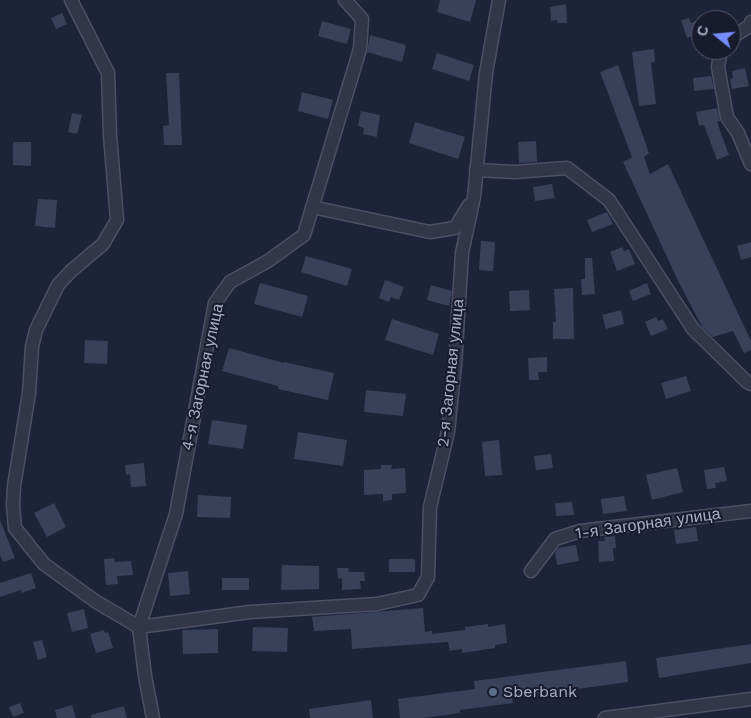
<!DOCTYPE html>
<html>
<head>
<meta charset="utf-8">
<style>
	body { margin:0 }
	#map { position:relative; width:751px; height:718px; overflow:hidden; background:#1d2338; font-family:"Work Sans",sans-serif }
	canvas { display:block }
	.north { position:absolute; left:691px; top:10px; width:50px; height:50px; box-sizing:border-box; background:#171b2d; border:1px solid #52566a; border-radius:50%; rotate:287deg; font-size:14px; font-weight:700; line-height:20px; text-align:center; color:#abafc6 }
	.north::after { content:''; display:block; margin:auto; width:18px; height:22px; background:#768dff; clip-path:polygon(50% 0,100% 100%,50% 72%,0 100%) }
</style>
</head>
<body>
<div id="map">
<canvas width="751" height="718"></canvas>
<div class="north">С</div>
</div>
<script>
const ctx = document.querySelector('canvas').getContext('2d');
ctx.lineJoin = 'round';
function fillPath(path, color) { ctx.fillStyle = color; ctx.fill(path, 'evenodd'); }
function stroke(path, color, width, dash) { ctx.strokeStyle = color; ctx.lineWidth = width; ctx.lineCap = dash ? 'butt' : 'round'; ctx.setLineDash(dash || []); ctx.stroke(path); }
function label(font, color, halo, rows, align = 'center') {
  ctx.font = font + ' "Work Sans",sans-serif'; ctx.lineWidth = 4; ctx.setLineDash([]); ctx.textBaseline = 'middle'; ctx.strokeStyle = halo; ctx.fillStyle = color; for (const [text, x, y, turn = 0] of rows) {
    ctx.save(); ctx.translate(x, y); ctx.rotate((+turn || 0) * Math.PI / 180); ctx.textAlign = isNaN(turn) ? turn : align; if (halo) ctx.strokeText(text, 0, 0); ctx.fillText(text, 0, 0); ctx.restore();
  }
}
fillPath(new Path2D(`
	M440,0H476L470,22L437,12Z
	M566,4L567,23H557V20L551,21L550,7Z
	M62,13L67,24L56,29L51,18Z
	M689,18L691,23L701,19V33L687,38L681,20Z
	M322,21L351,29L347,44L318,36Z
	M370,35L406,45L402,62L367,52Z
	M654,49L655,61L651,63L656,104L639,106L632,52Z
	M437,53L474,65L469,81L432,69Z
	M618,65L649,153L644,157L650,174L668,164L751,341V350L744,353L733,331L713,337L703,328L679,283L623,162L632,157L600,72Z
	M745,68L749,86L732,89L730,79L733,78L732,71Z
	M166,73H179L182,145H164L163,126L169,125Z
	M711,76L714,89L694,91L693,78Z
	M302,92L333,100L328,119L298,111Z
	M717,108L720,121L717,122L729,155L717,160L704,125L699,126L696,112Z
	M361,111L380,115L377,137L363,134L364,128L358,126Z
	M72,113L82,115L77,134L68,132Z
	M415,122L465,137L458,159L409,143Z
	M536,141L537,162L519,163L518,142Z
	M13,142H31V166L13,165Z
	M552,184L555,198L535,201L533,187Z
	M38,199L57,200L55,228L35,226Z
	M607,212L613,224L592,232L587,220Z
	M481,241L495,242L493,271L479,270Z
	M751,242V257L741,260L737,246Z
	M622,247L624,251L629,249L635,264L617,271L610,252Z
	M306,256L352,269L347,286L301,272Z
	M585,258H592L595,294L582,295L581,279H585Z
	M385,280L404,287L399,300L391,297L389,302L379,298Z
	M260,283L308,296L302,317L254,304Z
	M647,283L651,294L633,301L629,291Z
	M431,285L452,291L449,306L427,300Z
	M573,288L574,339H553V322H556L554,289Z
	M529,290L530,310L510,311L509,291Z
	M621,310L624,324L606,329L602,315Z
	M656,317L658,321L663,319L668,329L651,336L645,322Z
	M392,319L439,334L433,355L385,340Z
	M85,340L108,341L107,364L84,363Z
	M229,348L284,363V362L334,373L328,400L278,389V386L222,371Z
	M547,357V372H538L539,380H529L528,358Z
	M686,376L691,391L666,399L661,383Z
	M366,390L406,394L403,416L364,412Z
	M212,420L247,425L243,449L208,444Z
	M298,432L347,440L343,466L294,459Z
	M499,440L502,475L485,476L482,442Z
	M551,454L553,468L536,470L534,456Z
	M144,463L146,486L131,487L130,474L126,475L125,465Z
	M381,465H392L391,469L405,468L406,493L392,494V500L383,501V494L364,495V470L381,469Z
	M724,467L727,481L715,483L716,488L707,489L704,470Z
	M677,468L683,492L652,500L646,475Z
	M198,495L231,497L230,518L197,517Z
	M624,496L627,511L603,514L601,499Z
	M572,502L574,515L556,516L555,503Z
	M54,503L66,527L47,537L34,513Z
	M0,520L15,558L3,562L0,555Z
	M696,527L698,541L676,544L674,530Z
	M615,536L616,548H613L614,561L599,562L598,541H605L604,537Z
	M576,545L579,561L557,565L555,553L558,548Z
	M114,558L115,562L131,561L133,575L117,576L118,584L106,585L104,559Z
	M389,559H415V572H389Z
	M282,565L319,566V589L281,590Z
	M337,568H348L349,572H364L365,581H360L361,589L342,590V578L338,579Z
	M188,571L190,594L170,596L168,573Z
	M31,573L36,588L21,593V590L0,597V583Z
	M222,578H249V590H222Z
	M423,608L425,632L432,631V634L465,630V627L488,624V627L505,624L507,643L495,645V648L462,653V649L450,651L448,642L352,649L351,629L314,631L312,617Z
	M84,609L88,628L72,632L67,613Z
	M253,627L288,628L287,652L252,651Z
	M218,629V653L183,654L182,630Z
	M104,630L105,633L108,632L113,648L96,653L90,634Z
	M42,640L47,657L38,660L33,642Z
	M751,644V663L659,678L656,658Z
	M626,661L628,682L512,698L513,703L460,710V713L423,718H400L398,699L475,689L474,681Z
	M371,700L373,718H310L309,709Z
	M20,703L24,713L13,717L9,707Z
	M72,705L76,718H57L55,710Z
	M124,706L127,718H91V715Z`), '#394059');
const minor = new Path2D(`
	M71,0L108,73L110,135L117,220L103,244L71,271L58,285L36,330L32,347L29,393L14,486L13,505L15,528L44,564L95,601L139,627L250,612L377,604L418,595L428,577L430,507L448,432L455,365L462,253L474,197L486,73L499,0
	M731,38L751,25V22
	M721,50L718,67L727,117L738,133L751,164
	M476,170L515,172L567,168L609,200L693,329L747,382L751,384
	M312,207L430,232L455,228L469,205
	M531,571L555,539L580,531L751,511
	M153,718L145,676L139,627L176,514L215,303L230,282L268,261L304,235L360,49L362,19L345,0
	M605,718L751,699`);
stroke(minor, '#4c5064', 15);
stroke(minor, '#313648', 12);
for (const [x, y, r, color] of [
	[493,692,5,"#5c6f8a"]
]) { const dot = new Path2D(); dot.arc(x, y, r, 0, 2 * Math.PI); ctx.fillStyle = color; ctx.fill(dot); stroke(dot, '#171b2d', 2); }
label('16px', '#abafc6', '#171b2d', [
	["2-я Загорная улица",451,373,-84],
	["4-я Загорная улица",203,377,-78],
	["1-я Загорная улица",648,524,-8]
]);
label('16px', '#abafc6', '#171b2d', [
	["Sberbank",503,692]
], 'left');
</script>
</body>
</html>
